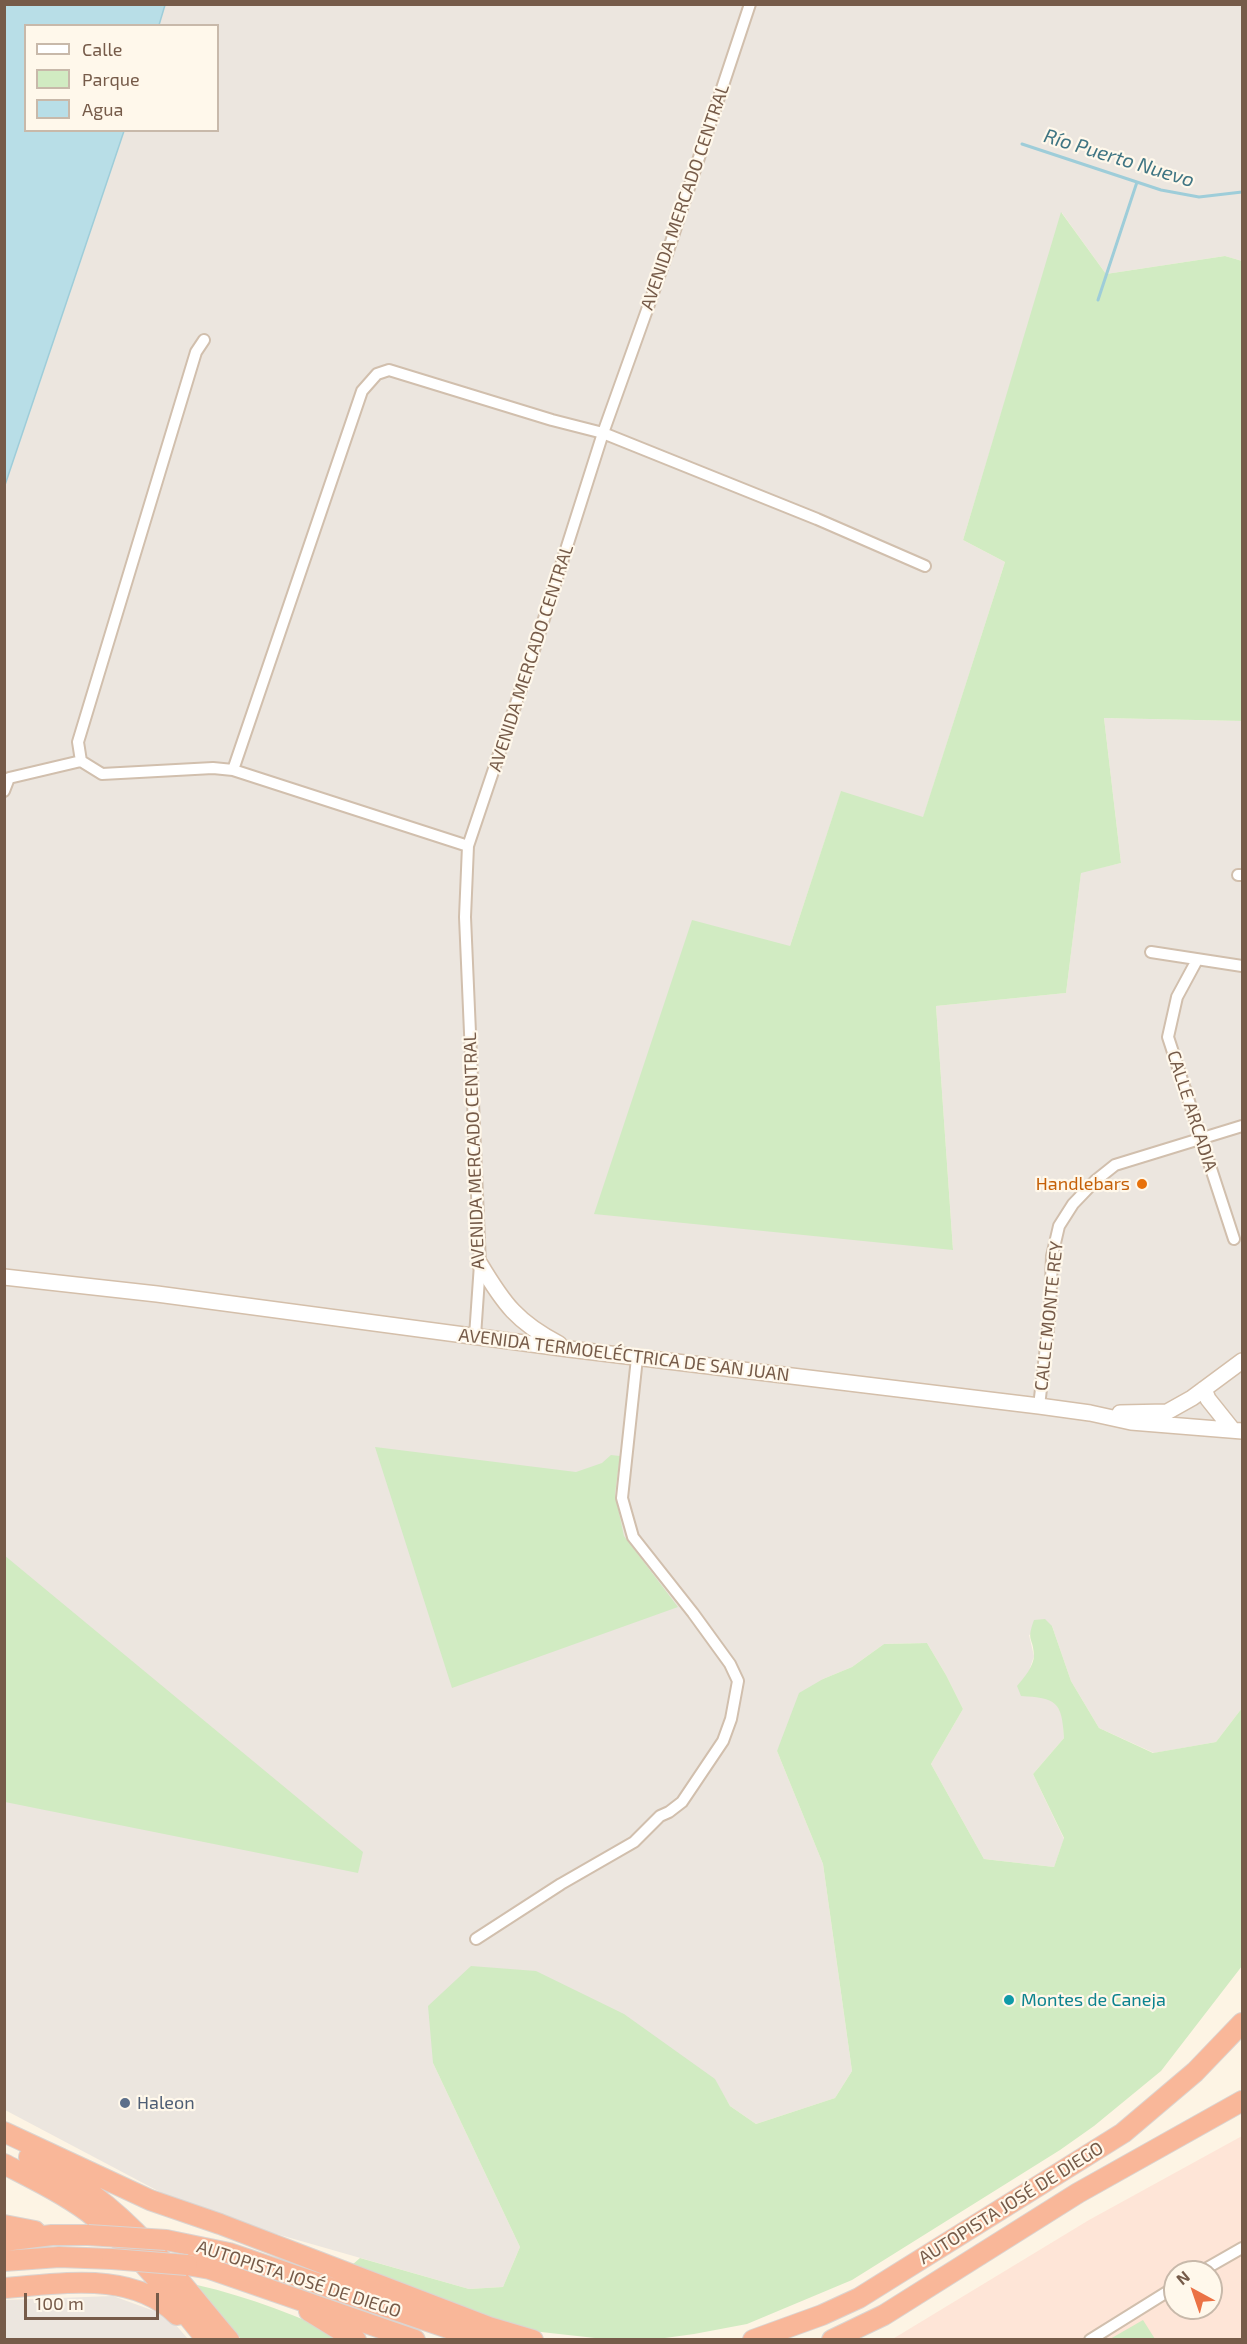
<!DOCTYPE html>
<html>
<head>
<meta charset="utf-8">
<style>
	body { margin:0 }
	#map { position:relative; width:1247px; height:2344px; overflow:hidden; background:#fdf4e4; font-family:"Exo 2",sans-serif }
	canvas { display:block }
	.frame { position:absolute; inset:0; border:6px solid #765b49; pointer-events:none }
	.legend { position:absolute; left:24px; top:24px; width:195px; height:108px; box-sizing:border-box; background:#fff8eb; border:2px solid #c8b9aa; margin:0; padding:8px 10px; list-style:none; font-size:18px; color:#765b49 }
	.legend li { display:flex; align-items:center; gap:12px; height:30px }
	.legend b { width:30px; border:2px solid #c8b9aa }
	.north { position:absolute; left:1163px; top:2260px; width:60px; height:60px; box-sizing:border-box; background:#fff8eb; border:2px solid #c8b9aa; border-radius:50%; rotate:320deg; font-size:16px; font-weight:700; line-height:24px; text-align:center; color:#765b49 }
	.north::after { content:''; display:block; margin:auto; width:21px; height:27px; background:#eb7245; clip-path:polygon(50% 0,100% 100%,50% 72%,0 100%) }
	.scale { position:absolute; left:24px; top:2293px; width:135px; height:27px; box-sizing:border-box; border:3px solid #765b49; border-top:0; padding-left:8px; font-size:18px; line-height:21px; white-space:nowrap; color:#765b49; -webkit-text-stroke:4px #fff8eb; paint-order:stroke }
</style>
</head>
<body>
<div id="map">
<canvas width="1247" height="2344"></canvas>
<div class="frame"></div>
<ul class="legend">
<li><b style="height:8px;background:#fff"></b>Calle</li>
<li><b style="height:16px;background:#d1ebc2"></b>Parque</li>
<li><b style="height:16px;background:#b8dee7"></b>Agua</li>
</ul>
<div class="north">N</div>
<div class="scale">100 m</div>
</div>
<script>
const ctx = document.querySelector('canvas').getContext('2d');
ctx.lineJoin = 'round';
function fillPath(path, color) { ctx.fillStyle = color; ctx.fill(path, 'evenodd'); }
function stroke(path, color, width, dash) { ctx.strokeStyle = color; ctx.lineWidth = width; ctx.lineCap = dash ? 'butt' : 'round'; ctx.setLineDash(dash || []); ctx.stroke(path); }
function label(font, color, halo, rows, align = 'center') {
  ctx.font = font + ' "Exo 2",sans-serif'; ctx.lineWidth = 4.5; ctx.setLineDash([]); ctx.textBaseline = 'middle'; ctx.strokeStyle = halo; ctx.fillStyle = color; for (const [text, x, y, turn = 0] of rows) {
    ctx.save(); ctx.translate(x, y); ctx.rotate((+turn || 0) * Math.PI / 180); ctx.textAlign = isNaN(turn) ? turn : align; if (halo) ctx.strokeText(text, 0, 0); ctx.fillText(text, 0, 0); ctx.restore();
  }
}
fillPath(new Path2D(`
	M1242,2136V2339L891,2340L1089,2220ZM1175,2272H1211V2308H1175Z`), '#fee5d7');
fillPath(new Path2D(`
	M165,5H1242V261L1225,256L1106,274L1062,213L963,540L1005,562L923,818L841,792L790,946L953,1250L936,1006L1066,993L1081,872L1121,863L1104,718L1242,721V1708L1216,1742L1154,1753L1099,1728L1071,1681L1052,1626L1029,1635L1034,1656L1021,1695L1043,1697L1054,1702L1063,1714L1064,1738L1033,1774L1064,1839L1054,1867L984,1859L931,1764L963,1709L946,1675L927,1643L884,1644L852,1667L823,1679L777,1751L823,1864L852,2071L835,2098L756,2124L730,2106L714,2079L433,2063L520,2247L503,2287L469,2289L196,2211L5,2110V485L124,131L218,130V26L159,25Z
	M113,2296L168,2316L188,2339H5L4,2300Z`), '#ece6df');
fillPath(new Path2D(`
	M1061,212L1106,274L1225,256L1242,261V721L1104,718L1121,863L1081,873L1066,993L936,1006L953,1250L594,1214L692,920L790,946L841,791L923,817L1005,562L963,540Z
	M375,1447L576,1472L602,1463L611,1455L620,1456L615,1494L624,1536L678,1607L452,1688Z
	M4,1555L363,1852L358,1873L5,1802Z
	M1045,1619L1052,1626L1071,1681L1099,1728L1153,1753L1216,1742L1242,1708V1966L1161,2071L1094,2126L1060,2150L852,2280L747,2324L694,2334L665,2338L604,2339L514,2329L352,2265L360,2258L469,2289L503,2287L520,2247L433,2063L428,2006L471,1966L536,1971L624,2014L715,2079L730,2106L756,2124L835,2098L852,2071L823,1864L777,1751L799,1693L823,1679L852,1667L884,1644L927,1643L946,1675L963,1709L931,1764L984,1859L1054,1867L1064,1838L1033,1774L1064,1738C1062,1701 1056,1698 1021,1696L1017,1686C1024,1678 1034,1666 1034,1655C1033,1636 1026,1642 1034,1620Z
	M197,2285C250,2297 300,2317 349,2339H241Z
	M1143,2320L1155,2339H1110Z`), '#d1ebc2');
const water = new Path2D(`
	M5,4L165,5L159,25L26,26V130L124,131L5,485Z`);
fillPath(water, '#b8dee7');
stroke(water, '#9ecdd9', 1.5);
stroke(new Path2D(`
	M1022,144L1161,190L1199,197L1242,192
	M1098,300L1137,182`), '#9ecdd9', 3);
const street = new Path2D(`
	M204,340L196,352L78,742L81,761L102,774L213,768L233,770L468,846
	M233,770L362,391L377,374L389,370L552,420L603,433L817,519L925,566
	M4,791L9,778L81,761
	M1238,875H1242
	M1151,952L1242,966
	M1197,960L1177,997L1168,1037L1234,1239
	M475,1336L480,1264L465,917L468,846L536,644L603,433L667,254L750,4
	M1039,1406L1050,1312L1052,1256L1059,1226L1073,1204L1095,1181L1115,1165L1242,1126
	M476,1939L561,1884L634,1842L660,1816L669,1812L682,1802L723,1741L731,1719L738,1681L730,1664L693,1613L633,1537L622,1498L637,1358
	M1200,2272L1242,2248
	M1090,2340L1175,2287`);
const secondary = new Path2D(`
	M480,1264C504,1304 517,1322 559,1344
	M4,1277L157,1294L569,1349L1039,1406L1090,1413L1131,1422L1242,1431
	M1204,1389L1208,1399L1232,1429
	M1120,1413L1167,1412L1192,1398L1242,1361`);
const highway = new Path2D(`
	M4,2132L150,2200L220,2224L489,2327L533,2340
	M29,2157C51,2168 73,2180 93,2195C146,2234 186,2290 229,2340
	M4,2164C33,2179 62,2193 88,2212C134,2247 171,2296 207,2340
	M4,2225L35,2231
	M166,2240L229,2253L483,2340
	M4,2241L52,2235H88
	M4,2261L59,2257L112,2259
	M187,2265L210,2269L415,2340
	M4,2288C61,2284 132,2270 177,2315
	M309,2311L356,2340
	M753,2340L822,2315L859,2298L1123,2133L1195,2072L1242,2023
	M832,2340L884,2315L1078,2193L1242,2101`);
stroke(street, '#d1bfad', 14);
stroke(secondary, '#d4bfaa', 18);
stroke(highway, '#dbd4d0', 22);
stroke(street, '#fff', 10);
stroke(secondary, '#fff', 15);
stroke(highway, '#f9b799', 20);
const highwayBridge = new Path2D(`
	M88,2235L166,2240
	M112,2259L187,2265`);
stroke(highwayBridge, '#dbd4d0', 22, []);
stroke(highwayBridge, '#f9b799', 20);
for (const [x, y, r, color] of [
	[1142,1184,6,"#e8710a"],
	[1009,2000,6,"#0f9aa8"],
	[125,2103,6,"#5c6f8a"]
]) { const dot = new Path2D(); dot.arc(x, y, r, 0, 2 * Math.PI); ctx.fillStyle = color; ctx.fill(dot); stroke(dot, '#fff8eb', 2); }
label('18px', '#765b49', '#fff8eb', [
	["AVENIDA MERCADO CENTRAL",685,197,-71],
	["AVENIDA MERCADO CENTRAL",531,658,-72],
	["CALLE ARCADIA",1192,1111,72],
	["AVENIDA MERCADO CENTRAL",474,1151,-92],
	["CALLE MONTE REY",1049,1316,-84],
	["AVENIDA TERMOELÉCTRICA DE SAN JUAN",624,1355,7],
	["AUTOPISTA JOSÉ DE DIEGO",1011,2203,-32],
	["AUTOPISTA JOSÉ DE DIEGO",299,2279,18]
]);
label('18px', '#c56008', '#fff8eb', [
	["Handlebars",1130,1184]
], 'right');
label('18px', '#0d838f', '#fff8eb', [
	["Montes de Caneja",1021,2000]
], 'left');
label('18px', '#4e5e75', '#fff8eb', [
	["Haleon",137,2103]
], 'left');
label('italic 20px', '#3f7583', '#fff8eb', [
	["Río Puerto Nuevo",1119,158,17]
]);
</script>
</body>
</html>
